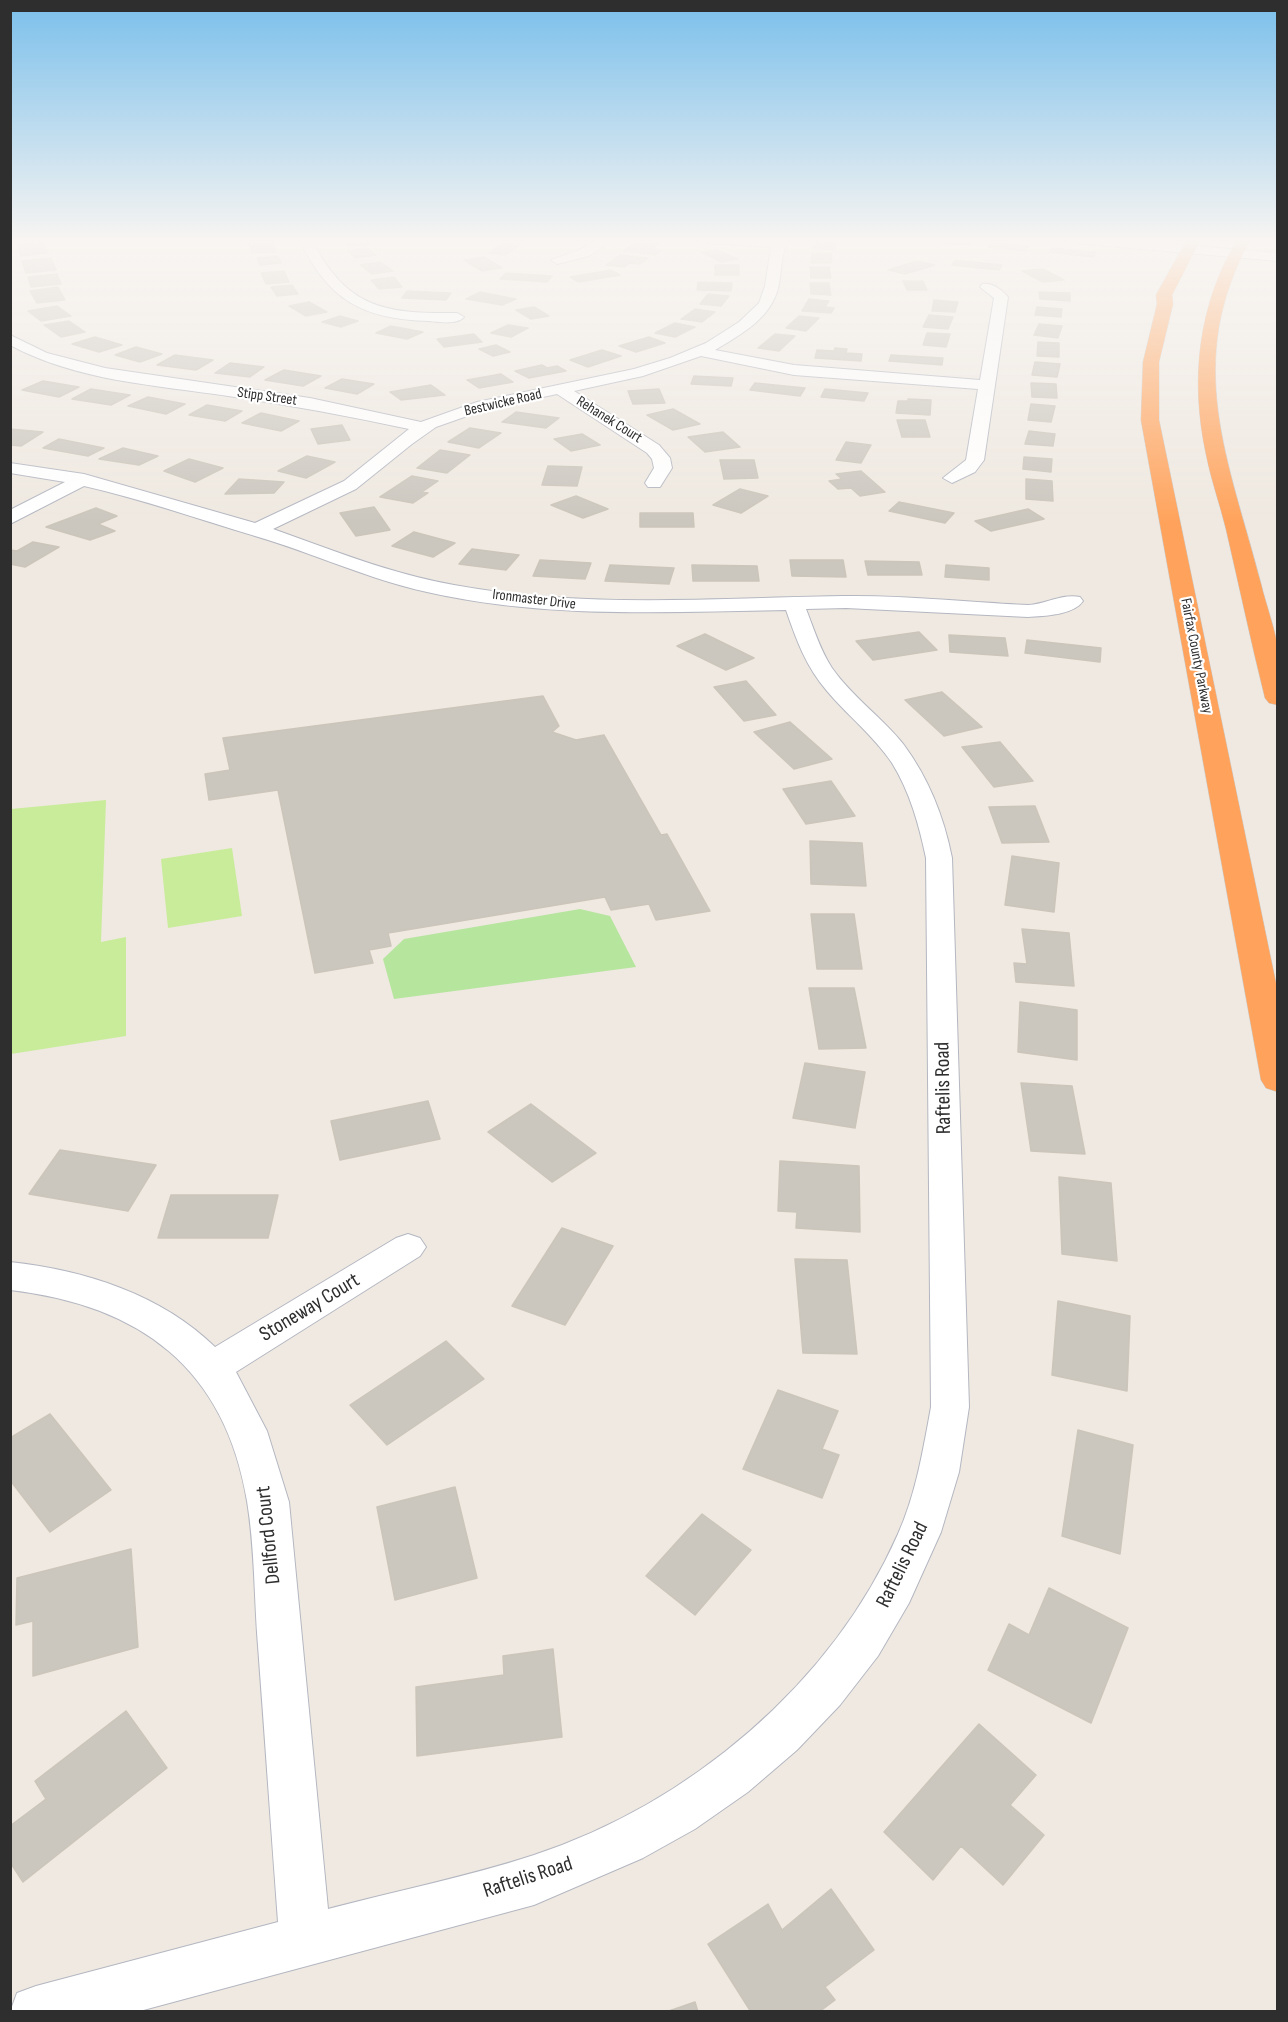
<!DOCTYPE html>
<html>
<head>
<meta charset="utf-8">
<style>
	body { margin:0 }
	#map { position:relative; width:1288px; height:2022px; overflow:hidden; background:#efe9e1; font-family:"Sofia Sans Condensed",sans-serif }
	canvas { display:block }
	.frame { position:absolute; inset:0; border:12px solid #2e2e2e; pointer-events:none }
</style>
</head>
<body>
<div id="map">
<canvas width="1288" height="2022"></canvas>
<div class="frame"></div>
</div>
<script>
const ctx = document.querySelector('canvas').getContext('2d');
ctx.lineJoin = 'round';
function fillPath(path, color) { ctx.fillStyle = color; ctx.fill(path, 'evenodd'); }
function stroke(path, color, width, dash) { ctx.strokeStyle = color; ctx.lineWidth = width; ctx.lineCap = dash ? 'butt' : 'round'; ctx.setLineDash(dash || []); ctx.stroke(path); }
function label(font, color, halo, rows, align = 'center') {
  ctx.font = font + ' "Sofia Sans Condensed",sans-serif'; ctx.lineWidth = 4.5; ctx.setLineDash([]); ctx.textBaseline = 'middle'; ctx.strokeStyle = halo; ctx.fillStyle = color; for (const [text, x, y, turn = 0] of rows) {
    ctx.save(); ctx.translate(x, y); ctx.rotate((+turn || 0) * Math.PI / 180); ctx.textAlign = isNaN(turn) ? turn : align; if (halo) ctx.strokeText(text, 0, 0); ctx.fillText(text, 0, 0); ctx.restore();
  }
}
fillPath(new Path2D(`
	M580,909L610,916L636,967L394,999L383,959L404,939Z`), '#b6e59e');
fillPath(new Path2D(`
	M106,800L101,942L126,937V1036L11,1054V809Z
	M232,848L242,916L168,928L161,859Z`), '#c9ec9a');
const building = new Path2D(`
	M16,239H48V240L19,243Z
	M344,239H365L369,245L348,246Z
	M820,239H821L840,240L833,250L812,248Z
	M940,239H960L975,240L971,245L937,242Z
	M638,241L659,244L651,249L662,250L655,255L623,251Z
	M273,242L276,252L252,253L250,246L246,244Z
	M504,242L521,244L506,255L488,253Z
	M991,242L1029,246L1026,251L988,247Z
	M43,243L48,253L21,256L17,245Z
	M367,248L376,255L356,258L347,251Z
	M1052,248L1096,252L1093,257L1049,252Z
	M717,250L738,259L721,262L701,252Z
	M812,253H832L831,263H811Z
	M620,255L648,258L640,264L629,263L624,267L606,265Z
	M278,256L281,263L260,265L257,258Z
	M484,257L502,268L482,271L464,260Z
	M51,258L56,270L26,273L22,261Z
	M955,260L1002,265L999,270L952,265Z
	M917,261L935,265L905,274L888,270Z
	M380,262L393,271L372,274L360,265Z
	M715,265H739V275H715Z
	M810,267H829L831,278H811Z
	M1043,269L1064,280L1043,282L1022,271Z
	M611,270L620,275L579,282L570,277Z
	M284,271L289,282L266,284L261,273Z
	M506,273L552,276L547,282L500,279Z
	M57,274L61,284L31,287L28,277Z
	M394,277L402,287L379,289L371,280Z
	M903,281H923L927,290H907Z
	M698,282L732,283L731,291L697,290Z
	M810,283H829L831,295L811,294Z
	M292,285L298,294L277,296L271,287Z
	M58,287L65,300L37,303L30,291Z
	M407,291L451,293L446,300L402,298Z
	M480,292L516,299L502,305L466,299Z
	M1039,292L1070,293V301L1040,299Z
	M708,294L729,296L721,306L700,304Z
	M809,299L829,301L825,307L834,308L831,313L802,311Z
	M934,300L958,302L955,312L932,311Z
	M309,302L327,312L306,316L289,306Z
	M57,306L71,316L41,321L28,311Z
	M534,307L549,316L531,319L516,310Z
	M1037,307L1062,309L1061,317L1035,315Z
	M695,309L715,312L702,322L681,319Z
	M929,315L953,317L948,329L923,327Z
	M340,316L358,321L341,327L322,322Z
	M799,316L819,318L806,331L786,328Z
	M69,321L85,332L61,337L44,325Z
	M675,323L695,327L675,337L655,333Z
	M1039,324L1062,326L1058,338L1034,335Z
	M508,325L528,328L511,337L491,333Z
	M391,326L423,332L407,339L376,333Z
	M927,333L950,334L946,347L923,345Z
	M474,334L482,342L444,347L437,339Z
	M775,334L795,336L779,351L758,348Z
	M95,337L122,345L99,352L72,344Z
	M649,337L665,343L636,352L619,346Z
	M1038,342L1059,343V357L1037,356Z
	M496,345L510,352L493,356L479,349Z
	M136,347L162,354L140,362L115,355Z
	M835,348L847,349L846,353L862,354L861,361L815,358L817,350L834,351Z
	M602,350L621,356L588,367L570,360Z
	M175,355L213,360L196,370L157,365Z
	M891,355L943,358L942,365L889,361Z
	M1035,362L1060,364L1057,377L1032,375Z
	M230,363L264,367L250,377L215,373Z
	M542,365L547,368L557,366L566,371L529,378L515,371Z
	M284,370L321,376L303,386L265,380Z
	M501,374L513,382L479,388L467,380Z
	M694,376L733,378L731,386L691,384Z
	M342,379L374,384L357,394L325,388Z
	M43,381L79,387L59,397L22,390Z
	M755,383L805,388L800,396L750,390Z
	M1031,383L1056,384L1057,398L1032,397Z
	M431,385L445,395L401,400L390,392Z
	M91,389L130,395L111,405L72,399Z
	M659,389L665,403L633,404L628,391Z
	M825,389L868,393L864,401L821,397Z
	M148,397L185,404L166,414L128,406Z
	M908,399L931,400L930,415L896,413L898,401H908Z
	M1031,404L1055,406L1051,422L1028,420Z
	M207,405L242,411L225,421L189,415Z
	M673,409L700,424L673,430L647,415Z
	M516,412L559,418L546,428L502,422Z
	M261,413L299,421L281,431L242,423Z
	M897,420H925L930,437H902Z
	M342,425L350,440L318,444L311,429Z
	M470,428L501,433L479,448L448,442Z
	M10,429L43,432L21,446L10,445Z
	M1029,431L1055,434L1053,446L1025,444Z
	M723,432L740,447L705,452L688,437Z
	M582,434L600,445L571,451L554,439Z
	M59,439L104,448L88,456L43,448Z
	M846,442L871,445L861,463L836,460Z
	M123,448L158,456L139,465L99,459Z
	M440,450L470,455L447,473L417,468Z
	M307,456L335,462L306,478L278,471Z
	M1024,457L1052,459L1051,472L1023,469Z
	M189,459L223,468L195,482L164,471Z
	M720,460H754L758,478L724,479Z
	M548,466L582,467L577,486L542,485Z
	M861,471L885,492L860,496L851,488L838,489L829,481L842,479L836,474Z
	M412,476L438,481L422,492L428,493L413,503L380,497Z
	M239,479L284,482L274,493L225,494Z
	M1026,479L1052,481L1053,501L1026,499Z
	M740,489L768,496L741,513L713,505Z
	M576,496L608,509L583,518L551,505Z
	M899,502L954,513L945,523L889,511Z
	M374,507L390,530L356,536L340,513Z
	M96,508L117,516L98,524L115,531L90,540L46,527Z
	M1028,509L1044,519L991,531L975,521Z
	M640,513H693L694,527H640Z
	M414,532L455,543L433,557L392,546Z
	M33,542L59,547L25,567L10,564V550L17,551Z
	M472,549L519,555L506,570L459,564Z
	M540,560L591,563L585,579L533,576Z
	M790,560H843L846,577L792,576Z
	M865,561L919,562L922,575H868Z
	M610,565L674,568L669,584L605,581Z
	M692,565L757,566L759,581H693Z
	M946,565L989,568V580L945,577Z
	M919,632L937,650L873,660L856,641Z
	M705,634L754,658L726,670L677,646Z
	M949,635L1005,638L1008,656L950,652Z
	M1027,640L1101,648L1100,662L1025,653Z
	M746,681L776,715L744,721L714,687Z
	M942,692L982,727L944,736L905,700Z
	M543,696L559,726L552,732L576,740L604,735L661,835L667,834L710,911L656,920L649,904L611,910L605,897L388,933L391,946L369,950L373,963L315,973L278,790L209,800L205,774L230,770L223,738Z
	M790,722L832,759L794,769L754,732Z
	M1000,742L1033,781L994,787L962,747Z
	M831,781L855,816L806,824L783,789Z
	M1035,806L1049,842L1002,843L989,807Z
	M810,841L862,843L866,886L811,884Z
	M1012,856L1059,863L1054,912L1005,905Z
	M811,914H854L862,969H817Z
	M1022,929L1069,933L1074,986L1016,982L1014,963L1027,964Z
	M809,988H854L866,1048L819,1049Z
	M1020,1002L1077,1010V1060L1018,1052Z
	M805,1063L865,1072L855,1128L793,1118Z
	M1021,1083L1072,1086L1085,1154L1031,1151Z
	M428,1101L440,1139L340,1160L331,1121Z
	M531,1104L596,1153L552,1182L488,1132Z
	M60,1150L156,1165L128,1211L29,1194Z
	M780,1161L859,1166L860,1232L796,1228L797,1212L778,1211Z
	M1059,1177L1111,1183L1117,1261L1062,1254Z
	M171,1195H278L268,1238H158Z
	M562,1228L613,1246L565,1325L512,1306Z
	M795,1259L847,1260L857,1354L803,1353Z
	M1058,1301L1130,1316L1127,1391L1052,1375Z
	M446,1341L484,1379L387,1445L350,1405Z
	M778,1390L838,1411L822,1449L839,1455L822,1498L743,1469Z
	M50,1414L111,1490L50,1532L10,1480V1438Z
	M1078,1430L1133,1445L1120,1554L1062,1536Z
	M455,1487L477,1578L395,1600L377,1507Z
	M702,1514L751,1550L695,1615L646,1576Z
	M131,1549L138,1647L33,1676V1621L16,1625L17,1578Z
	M1049,1588L1128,1628L1091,1723L988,1670L1009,1624L1029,1635Z
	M553,1649L562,1737L417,1756L416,1687L504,1675L503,1656Z
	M126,1711L167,1768L23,1882L10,1862V1826L46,1799L35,1781Z
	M979,1724L1036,1775L1010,1805L1044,1835L1003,1885L961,1846L933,1880L884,1832Z
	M831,1889L874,1950L825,1987L835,2000L819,2012H751L708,1944L768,1904L782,1930Z
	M695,2002L698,2012H666Z`);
fillPath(building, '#cbc7bf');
stroke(building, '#cbc5ba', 1.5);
const street = new Path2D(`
	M299,239H311C347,308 383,314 457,313L464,317C457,325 439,322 429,321C362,319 328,300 299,239Z
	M600,239H614L589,256L557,264L551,260L579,250Z
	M700,239H789C781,253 782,268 779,284C773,317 742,334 715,350L794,365L980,380L994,298L980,287L982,284C992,282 1002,290 1008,297L984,460L975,472L952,483L943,478L966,460L978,389L794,375L701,356L643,376L574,391L659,445L670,458L672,468L660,487H648L645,483L654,468L652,459L647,453L557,394L487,409L436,427L412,444L356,489L273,529C332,550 391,574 454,585C583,609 713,598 843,596C904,595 967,602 1028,605C1045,604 1064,593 1080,597L1083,601C1074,615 1044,616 1028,617L846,608L806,609C814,629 820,650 832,668C852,697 882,717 904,745C929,779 944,817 952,858L969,1407L959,1472L941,1532L909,1603L878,1656L840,1705L797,1750L748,1792L695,1829L643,1858L534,1905L136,2012H10L17,1993L36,1986L278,1922C271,1830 265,1738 258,1646C254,1598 255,1548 247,1501C225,1368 140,1305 10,1290V1262C84,1270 161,1294 215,1347L396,1238L408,1234L420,1238L426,1247L420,1256L236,1372L267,1431L289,1502L328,1909C396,1891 467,1877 534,1855C689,1804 832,1684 898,1534C916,1494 923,1450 931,1407L926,858C919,825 910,792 892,763C874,736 848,716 827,691C806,667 796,639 786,610C665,612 546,619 427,592C368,579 313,553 255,536C198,519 142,499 84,486L10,524V510L65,482L10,473V463L84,474L255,523L344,481L409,429C349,416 289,405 228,396C155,385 77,381 10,345V335L47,353L105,368L310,398L421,422L477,402L634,369L670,358L706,343L739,322L759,303L765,286L771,247L706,243Z
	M1068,239H1112L1278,253V261L1074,243Z`);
const highway = new Path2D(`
	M1187,239H1201L1172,295L1173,304L1159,362V420L1278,993V1092L1266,1088L1261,1080L1141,420L1143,362L1157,304L1156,295Z
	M1237,239H1251C1182,362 1229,460 1261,584C1266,605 1275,628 1278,650C1279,668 1278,687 1278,705L1269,703L1265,698C1251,642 1239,585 1226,529C1220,504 1211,480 1206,454C1190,379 1198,306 1237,239Z`);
stroke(street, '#b4b7c1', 2);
stroke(highway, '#c9c9c9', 1);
fillPath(street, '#fff');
fillPath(highway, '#ffa35c');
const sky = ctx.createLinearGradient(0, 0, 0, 522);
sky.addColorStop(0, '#7abfeb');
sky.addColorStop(0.46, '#f8f5f2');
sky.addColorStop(1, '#f8f5f200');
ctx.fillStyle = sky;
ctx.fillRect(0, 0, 1288, 522);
label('15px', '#2e2e2e', '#fff', [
	["Stipp Street",267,397,8],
	["Bestwicke Road",503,403,-13],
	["Rehanek Court",609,420,32],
	["Ironmaster Drive",534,600,7],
	["Fairfax County Parkway",1196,656,79]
]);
label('21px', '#2e2e2e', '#fff', [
	["Raftelis Road",944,1088,-91],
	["Stoneway Court",310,1308,-31],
	["Dellford Court",269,1535,-96],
	["Raftelis Road",903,1565,-64],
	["Raftelis Road",528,1878,-18]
]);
</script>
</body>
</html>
